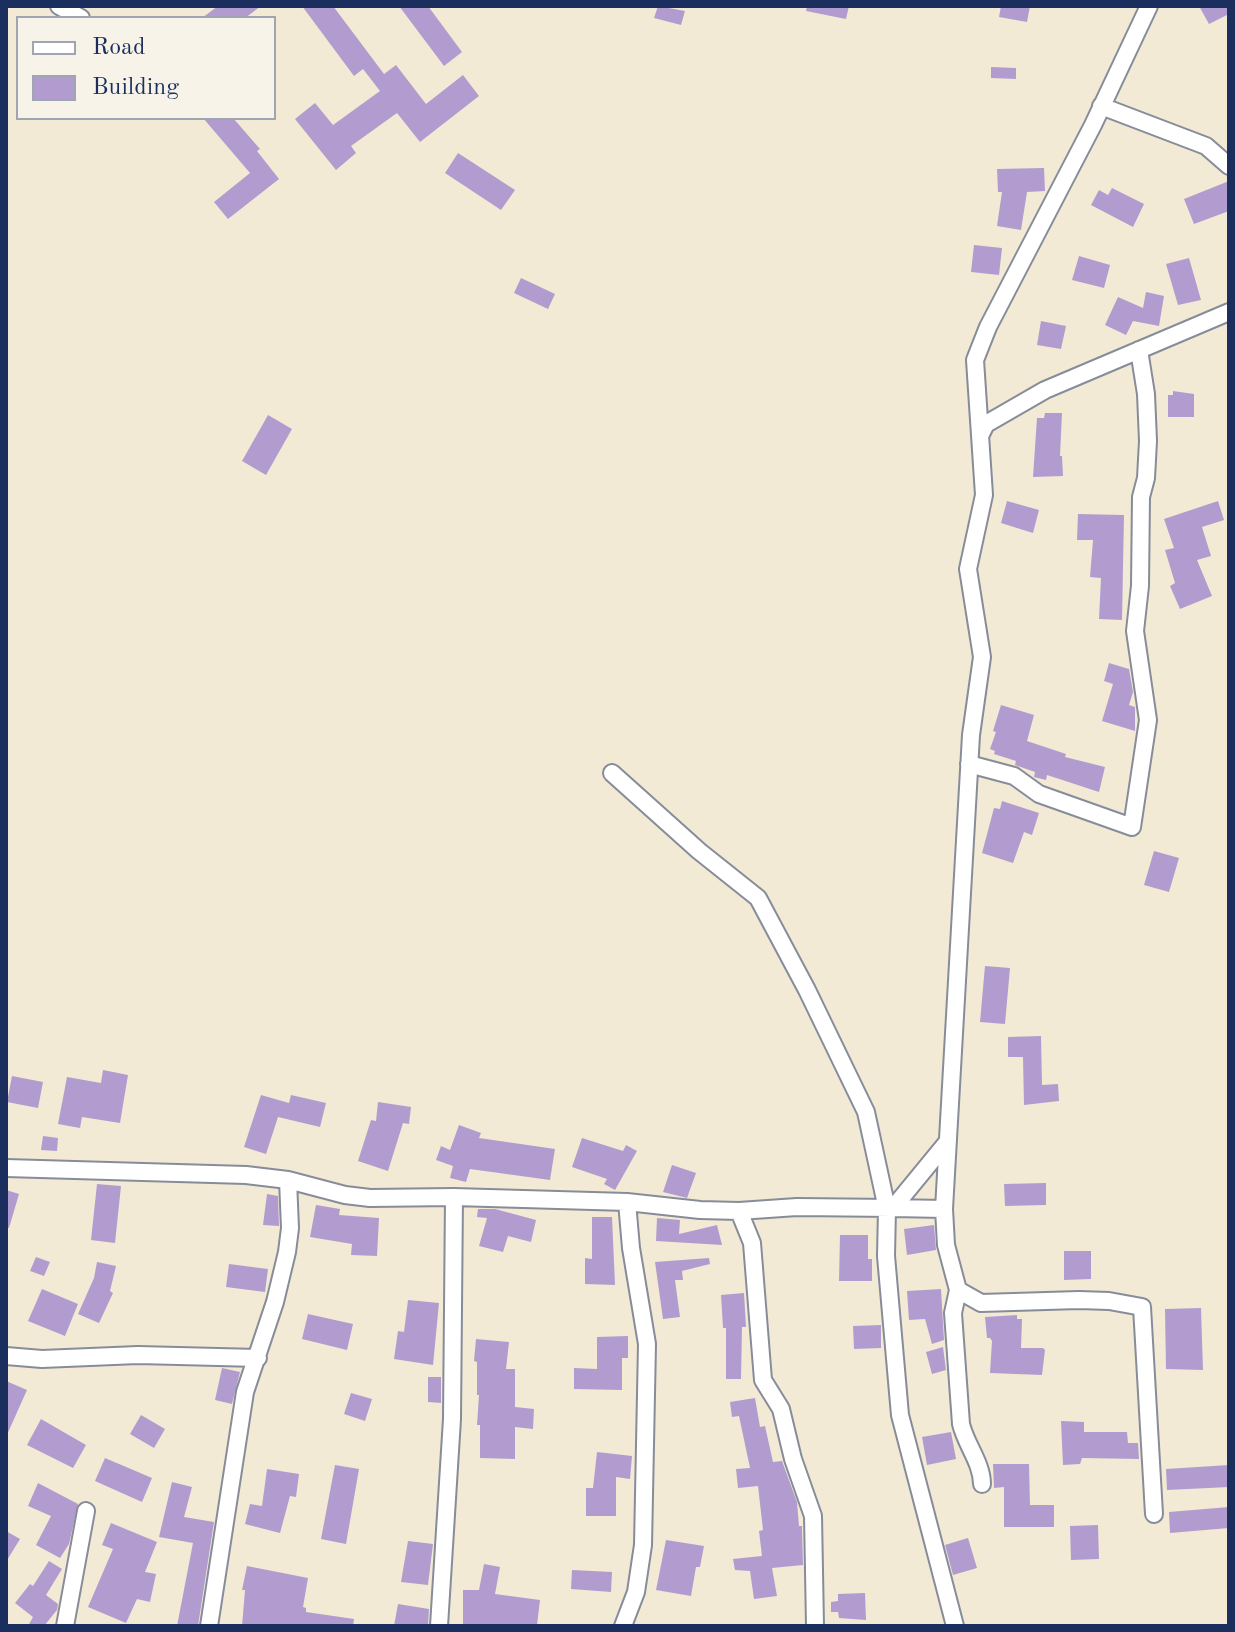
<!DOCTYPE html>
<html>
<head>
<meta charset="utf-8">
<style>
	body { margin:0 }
	#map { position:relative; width:1235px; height:1632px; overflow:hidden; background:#f2ead4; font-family:"Old Standard TT",serif }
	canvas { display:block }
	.frame { position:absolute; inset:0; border:8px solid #1b2f5e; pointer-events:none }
	.legend { position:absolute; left:16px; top:16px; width:260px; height:104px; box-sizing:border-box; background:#f7f3e8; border:2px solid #9fa5b1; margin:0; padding:10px 14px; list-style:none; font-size:24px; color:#1b2f5e }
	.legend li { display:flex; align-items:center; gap:16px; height:40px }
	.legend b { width:40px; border:2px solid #9fa5b1 }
</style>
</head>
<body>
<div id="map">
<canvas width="1235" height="1632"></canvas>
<div class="frame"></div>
<ul class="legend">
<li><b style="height:10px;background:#fff"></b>Road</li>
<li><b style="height:22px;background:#b29ccf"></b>Building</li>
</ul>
</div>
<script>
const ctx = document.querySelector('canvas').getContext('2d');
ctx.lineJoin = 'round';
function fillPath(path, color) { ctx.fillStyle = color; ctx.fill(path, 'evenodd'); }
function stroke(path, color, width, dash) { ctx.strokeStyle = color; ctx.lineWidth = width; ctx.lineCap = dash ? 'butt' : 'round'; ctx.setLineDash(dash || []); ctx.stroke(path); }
fillPath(new Path2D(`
	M218,6H261L245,18H202Z
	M302,6H333L384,74L396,65L426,104L463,75L479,96L420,142L397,113L351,146L356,153L336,170L295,119L315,103L333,125L380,91L363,69L354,76Z
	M399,6H428L462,52L444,66Z
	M658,6L685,11L681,25L654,18Z
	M807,6H849L846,19L806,11Z
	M1001,6H1030L1027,22L999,17Z
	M1199,6H1229V14L1209,24Z
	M991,67L1016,68V79L991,78Z
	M203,118H233L260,149L257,151L279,179L228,219L214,202L250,173Z
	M458,153L515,190L501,210L445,173Z
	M1044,168L1045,191L1027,192L1021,230L997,226L1002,192H998L997,169Z
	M1229,181V211L1194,224L1184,199Z
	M1112,188L1144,204L1133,227L1091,205L1099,190L1108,195Z
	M974,245L1002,248L999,275L971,272Z
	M1079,256L1110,265L1104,288L1072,280Z
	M1189,258L1201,300L1178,305L1166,264Z
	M521,278L555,294L548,309L514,293Z
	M1146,292L1164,296L1159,326L1133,321L1126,335L1105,325L1118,297L1143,308Z
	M1041,321L1066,326L1061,349L1037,345Z
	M1173,391L1194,394V417H1168V395H1173Z
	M1045,413H1062L1060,456H1062L1063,476L1033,477L1037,418H1044Z
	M268,415L292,429L266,475L242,461Z
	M1007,501L1039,510L1033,533L1001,523Z
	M1218,501L1224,520L1202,527L1211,556L1197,560L1212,596L1180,609L1170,586L1175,583L1165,550L1174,548L1164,519Z
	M1078,514L1124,515L1122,620L1099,619L1101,578L1090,577L1093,540H1077Z
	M1109,663L1129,669L1133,692L1129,705L1135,707V731L1102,721L1113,684L1104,681Z
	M1001,705L1034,715L1027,741L1066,754L1065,757L1105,767L1099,792L1047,775L1046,780L1034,777L1035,772L1015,765L1016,761L994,754L995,751L990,749L996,732L993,731Z
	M1002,801L1039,813L1032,835L1024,832L1013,863L982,853L994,808L1000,809Z
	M1154,851L1179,858L1169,892L1144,885Z
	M985,966L1010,968L1005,1024L980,1022Z
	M1041,1036L1042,1085L1058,1084L1059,1101L1024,1105L1023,1057H1008V1037Z
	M103,1070L128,1075L120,1123L82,1117L80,1128L58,1124L67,1077L101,1083Z
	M12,1076L43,1082L38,1108L7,1102Z
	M261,1095L289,1103L291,1095L326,1103L320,1127L278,1117L266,1154L244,1147Z
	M378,1102L411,1107L409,1124L403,1123L388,1171L358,1161L371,1120L376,1121Z
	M459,1125L481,1133L479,1138L555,1149L550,1180L470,1169L466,1182L450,1178L453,1166L436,1160L441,1146L450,1150Z
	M43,1136L58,1138L57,1151L41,1150Z
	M582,1138L623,1151L626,1145L637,1151L615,1190L604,1184L607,1179L572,1167Z
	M672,1165L696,1173L687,1198L663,1192Z
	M1046,1183V1205L1005,1206L1004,1184Z
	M97,1184L121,1186L115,1243L91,1240Z
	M6,1190L19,1194L9,1228L6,1227Z
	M267,1194L278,1196L279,1226L263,1225Z
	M316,1205L340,1209L339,1215L379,1218L377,1256L351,1255L352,1244L310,1237Z
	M478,1209H495L536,1220L531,1242L508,1236L503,1252L479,1246L487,1218L477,1217Z
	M592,1217H612L615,1285L585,1284V1258L592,1259Z
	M657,1218L680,1220L679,1234L717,1225L722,1245L656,1241Z
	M934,1225L936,1250L907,1255L904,1229Z
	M840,1235H868V1259H872V1281H839Z
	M1064,1251H1091V1279L1064,1280Z
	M36,1257L50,1262L44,1276L30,1271Z
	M709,1258L710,1264L682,1271L683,1280H675L680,1317L663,1319L655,1262Z
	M97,1262L116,1266L110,1291L113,1293L99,1323L78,1314L94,1278Z
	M229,1264L268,1269L265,1292L226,1287Z
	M42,1289L78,1304L65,1336L28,1321Z
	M941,1289L944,1340L932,1344L925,1319L909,1320L907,1291Z
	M744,1293L746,1327H742L741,1379H726V1328H723L721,1295Z
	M408,1300L439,1303L433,1365L394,1359L398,1331L404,1332Z
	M1201,1308L1203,1370L1166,1369L1165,1309Z
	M308,1314L353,1324L347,1350L302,1339Z
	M1017,1315V1319H1022L1021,1348H1043L1045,1350L1042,1375L990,1373L992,1341L990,1338H987L985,1317Z
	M881,1325V1348L854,1349L853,1326Z
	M628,1336V1358H622V1390L574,1389V1368L597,1369V1337Z
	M476,1339L509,1342L506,1369H515V1407L534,1409L533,1429L515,1427V1459L480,1458V1425H477L479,1395H477V1362L474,1361Z
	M943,1347L946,1370L932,1374L926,1352Z
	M222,1368L240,1372L232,1404L215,1400Z
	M428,1377H441V1403L428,1402Z
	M6,1381L27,1390L6,1437Z
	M351,1393L372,1399L365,1421L344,1414Z
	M755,1398L760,1427L765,1426L773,1462L782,1461L797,1502L799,1526H802V1529L803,1565L772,1568L777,1596L754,1599L750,1571L735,1570L733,1559L762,1556L759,1531L763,1530L758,1486L738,1488L736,1469L750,1468L739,1416L732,1417L730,1402Z
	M141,1415L165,1429L154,1448L130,1434Z
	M41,1419L86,1445L73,1468L27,1445Z
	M1061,1421L1084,1422V1432H1127L1128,1443H1138L1139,1459L1082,1458L1080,1464L1063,1465Z
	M951,1432L956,1459L927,1465L922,1437Z
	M597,1452L632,1456L630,1479L616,1477V1516H586V1488H593Z
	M105,1458L152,1478L142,1502L95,1481Z
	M993,1464H1029L1030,1505H1054V1527H1004V1487L994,1488Z
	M335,1465L359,1469L346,1544L321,1539Z
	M1229,1465V1487L1167,1490L1166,1469Z
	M267,1469L299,1474L296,1497L290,1496L280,1533L245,1524L250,1504L262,1506Z
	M172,1482L192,1487L184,1517L214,1522L198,1626H177L193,1543L159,1537Z
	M38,1483L78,1504L69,1544L60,1558L36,1545L51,1516L28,1506Z
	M1229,1507V1528L1170,1533L1169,1512Z
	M111,1523L157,1542L145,1572L156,1574L150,1602L137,1599L126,1623L88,1607L113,1549L102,1545Z
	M1098,1525L1099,1559L1071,1560L1070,1526Z
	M6,1531L20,1539L6,1562Z
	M968,1538L977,1568L953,1575L945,1545Z
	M666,1540L704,1546L700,1567H696L691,1596L656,1590Z
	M408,1541L433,1544L428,1585L401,1582Z
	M49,1561L62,1569L46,1595L58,1604L57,1610L44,1626H28L33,1617L15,1603L30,1584L33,1586Z
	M484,1564L500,1567L495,1594L540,1600L537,1625L463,1626V1590H479Z
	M247,1566L308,1578L303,1607L306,1608V1612L354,1619L353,1626H242L245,1590H242Z
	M572,1570L612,1572L611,1592L571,1589Z
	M865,1593L866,1620L839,1618L838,1612H831V1602L838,1601V1594Z
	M398,1604L429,1609L428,1626H394Z`), '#b29ccf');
const street = new Path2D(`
	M59,6L81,18
	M1149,6L1093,125L988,327L975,360L984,495L968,569L982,657L971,735L944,1209L946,1245L958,1290L981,1303L1079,1300L1109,1301L1142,1307L1154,1514
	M1101,106L1206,146L1229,166
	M980,436L986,424L1045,390L1229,312
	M969,764L1014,776L1039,794L1132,827L1148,720L1135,631L1140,586L1141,497L1146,478L1148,441L1146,394L1139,350
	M612,773L699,851L758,898L807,990L866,1112L887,1209L886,1256L900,1415L955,1626
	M6,1168L246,1175L288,1180L345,1195L370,1198L454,1197L627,1202L700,1210L739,1211L797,1207L893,1208
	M944,1209L893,1208L948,1141
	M739,1211L752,1243L763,1380L781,1409L793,1459L813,1516L815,1626
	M958,1290L953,1313L961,1424C966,1445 982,1463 982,1484
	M6,1356L42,1359L138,1355L258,1358
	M65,1626L86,1511
	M209,1626L245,1392L275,1302L287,1252L290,1228L288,1180
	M439,1626L452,1419L454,1197
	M623,1626L636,1592L643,1545L647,1344L631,1248L627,1202`);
stroke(street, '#868c99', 20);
stroke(street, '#fff', 16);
</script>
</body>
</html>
